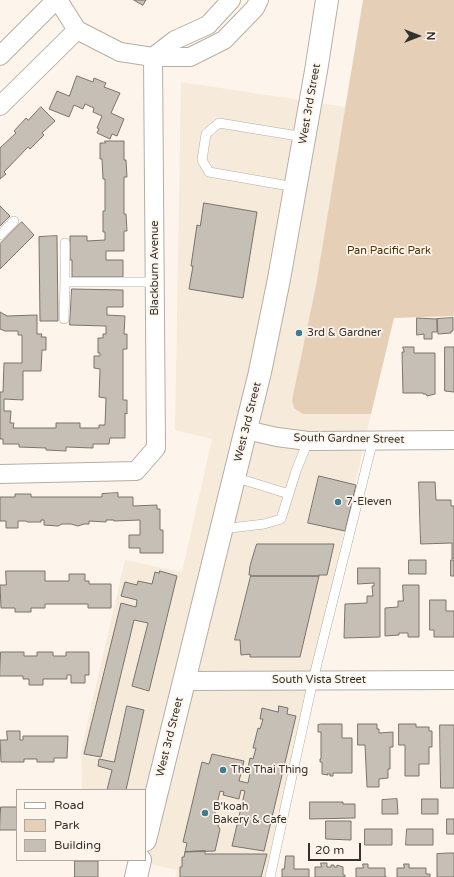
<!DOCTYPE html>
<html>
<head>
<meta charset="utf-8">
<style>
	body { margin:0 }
	#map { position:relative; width:454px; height:877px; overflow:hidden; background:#fdf5ec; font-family:"Varela Round",sans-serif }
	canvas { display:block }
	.legend { position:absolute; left:16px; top:789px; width:130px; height:72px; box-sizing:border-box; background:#fdf5ec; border:1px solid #ada7a0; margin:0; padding:5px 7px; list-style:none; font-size:12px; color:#35322e }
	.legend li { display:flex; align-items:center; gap:8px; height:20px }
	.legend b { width:20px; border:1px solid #ada7a0 }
	.north { position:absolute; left:398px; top:16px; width:40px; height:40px; -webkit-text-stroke:3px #fdf5ec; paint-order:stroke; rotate:90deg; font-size:11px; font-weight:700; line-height:16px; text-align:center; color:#35322e }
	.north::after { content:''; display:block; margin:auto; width:14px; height:18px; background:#35322e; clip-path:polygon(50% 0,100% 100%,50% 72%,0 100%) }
	.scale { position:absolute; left:308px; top:843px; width:53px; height:18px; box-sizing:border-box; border:2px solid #35322e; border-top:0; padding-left:5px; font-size:12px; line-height:14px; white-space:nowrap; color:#35322e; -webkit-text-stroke:3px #fdf5ec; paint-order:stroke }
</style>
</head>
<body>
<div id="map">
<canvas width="454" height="877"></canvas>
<ul class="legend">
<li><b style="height:5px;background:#fff"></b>Road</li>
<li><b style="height:11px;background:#e5d0b7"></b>Park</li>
<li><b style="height:11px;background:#c6bfb6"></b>Building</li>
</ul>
<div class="north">N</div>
<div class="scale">20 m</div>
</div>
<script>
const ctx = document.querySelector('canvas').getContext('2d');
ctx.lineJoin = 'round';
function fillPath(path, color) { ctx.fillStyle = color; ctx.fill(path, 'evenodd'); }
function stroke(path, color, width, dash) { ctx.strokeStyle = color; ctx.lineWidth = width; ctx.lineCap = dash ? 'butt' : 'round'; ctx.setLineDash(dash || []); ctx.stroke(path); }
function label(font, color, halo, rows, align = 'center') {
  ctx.font = font + ' "Varela Round",sans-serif'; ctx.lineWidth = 3.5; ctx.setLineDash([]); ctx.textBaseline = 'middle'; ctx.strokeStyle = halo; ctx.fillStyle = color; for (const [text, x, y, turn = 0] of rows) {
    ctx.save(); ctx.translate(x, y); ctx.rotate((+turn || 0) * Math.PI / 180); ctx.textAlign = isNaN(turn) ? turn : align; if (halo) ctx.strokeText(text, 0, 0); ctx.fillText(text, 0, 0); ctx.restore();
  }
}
fillPath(new Path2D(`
	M181,82L346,107L316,285L292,400L303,414H371L265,877H175L177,870L133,860H145V790H82L81,750L125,560L182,572L212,439L175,430Z`), '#f6eada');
fillPath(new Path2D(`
	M363,0H454V316L394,318L371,414H303L294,408L292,400L316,285Z`), '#e5d0b7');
const building = new Path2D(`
	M134,0H146L143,5Z
	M77,76L93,82L94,78L106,83L104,87L120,93L111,113L124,119L117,136L112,134L110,139L97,133L99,129L97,128L102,116L93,112L94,108L85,104L83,109L74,105L69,117L49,109L57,91L69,96Z
	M41,107L55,121L42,133L44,135L30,149L28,147L4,172L6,174L0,179V148L16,133L14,131L26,118L28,120Z
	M105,141H124V160H126L127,177H124V214H126L127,231H124V251H106V260H123V277H72V260H70V236H87V241L105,240V232H103V211H105V179H103L102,159H100V143H105Z
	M204,203L257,212L243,298L189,289L193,266H191L197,225L200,226Z
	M0,206L10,216L0,226Z
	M22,222L34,235L0,269V244Z
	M57,236L58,321H40L39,237Z
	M72,289L123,290V307H107V315L125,316L124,334H127V349H123V400H127V414L125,413V438H110L109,444H93V448L66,447V451L46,450V448L19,447V444H3V439H0V392H3L4,363H22V335H18V331H5L0,329V312L7,316L37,315V334H42L41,337H46V350H42L41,371H23V400L4,399V411H11L10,423H14L13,428H56V423H80V428H99V425H105L106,398L99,397L100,369L94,368V356H100V353H98V338H103V334H106V326L70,325Z
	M417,318L437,319V332H432V339H424V334L417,335Z
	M453,318V331H451V333L438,334L437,319Z
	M403,347H414V353H435V394L427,396L426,394H423V393H403L402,352H404Z
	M445,347H454V392L445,391Z
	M319,476L356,485L345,531L308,523Z
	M419,482H435L436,500H451V506H454V558L452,559V543L421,544Z
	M118,493V497H133V506L157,505V509H160V530H163V553H140V548H129V535H140V520L114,521V520H106V522L89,521V524H84L78,526L71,524H62L58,526L44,525V520H41V522H27L26,521H18V528H6V521H0V497H15V494H31V497H102V494Z
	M257,544H334L327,575H319V576H251V575H249L250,566Z
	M409,560H426V574H409Z
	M451,560H454V576H451Z
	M358,568H380V637L344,638L345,604L367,603V596H373L372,586H374V583L358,584Z
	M6,571H45V581H69V574H85V581H89V584H111V608H88V604H45V608H31V612H15V608H1L0,585H6Z
	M160,571L177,576L149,691L132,686L148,623L134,620L101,757L84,754L121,603L136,607L137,600L121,596L125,582L137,585L138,581L152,584L155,572L159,573Z
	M251,576H319L300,657H250V654L241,655L240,640H235Z
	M403,585H419V637H408V633H399V635L385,636V608L398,607V601H403Z
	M430,600H446V611H454V637H434V630H430Z
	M1,652H24V656H37V652H53V656H66V652H89V675H85V683H71V675H67V679H43V685H29V679H23V676H0Z
	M127,706L144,710L126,790H107L112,770L98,766L99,759L114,762Z
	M279,706L288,708L287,714L296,716L264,851L232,846L245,791L241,790L239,799L223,795L224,792L220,791L214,817L219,818L218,826L220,829L215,851L185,852L187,843L183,842L202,762L209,764L212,754L244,761L239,781L248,783L250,773H247L250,758L253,759L256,748H253L258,728L260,729L263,719H260L262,708L278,712Z
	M321,724H342V738H352V773H333V776H330V774H327L328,775L322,774V762H320V759H321V732H318V725Z
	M358,724H377V729H379V733L393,732V747H390V769H388V778L379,779V787H367L365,745H358Z
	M399,724H416V727H429V731H432V747H429V764H419V776H405V745H399Z
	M440,725H454V788H441Z
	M7,731H20V740H23V736H68L67,758H54V762H37V759H24V762H1L0,740H7Z
	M397,799L398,814H382V800Z
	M422,799H438V814H422Z
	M310,802H343V804H355V818L310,819Z
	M1,807H17V830H0Z
	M447,819H454V834H447Z
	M326,821H351V840L326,839Z
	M365,829H392V845H365Z
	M407,829H433V845H406Z
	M205,851V854H267L261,877H180V867H182V857H184L185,852Z
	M449,853H454V877H437V854Z
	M286,856H294V869H309V877H282V869H284Z
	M75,861H98V877H75Z
	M321,863H327V867H331V865H334V867H337V865L343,867V875H345V877H315V867H321Z
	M363,864H368V868H385V876H386V877H356V868H363Z
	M404,864H409V868H426V874H430V877H397V868H404Z`);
fillPath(building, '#c6bfb6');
stroke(building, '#7b746c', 1);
const service = new Path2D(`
	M295,187L209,172L202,160L206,134L219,123L304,137
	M0,235L14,221
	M65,243V282
	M64,319L65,282H155
	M234,477L289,494
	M222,529L264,524L281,519L296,471L308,441
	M270,877L313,680L373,440`);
const minor = new Path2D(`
	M58,0L77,30L120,52L153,57H190L224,40L255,8L259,0
	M0,56L56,0
	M153,57L175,40L208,25L231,0
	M0,106L77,30
	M246,430L277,437L308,441L454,440
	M0,474L136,471L156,448L153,57
	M184,681L454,680`);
const secondary = new Path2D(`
	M145,840L260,372L279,279L316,71L327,0
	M136,877L140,860`);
stroke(service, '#b5aea5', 10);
stroke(minor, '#b5aea5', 20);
stroke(secondary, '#b5aea5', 24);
stroke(service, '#fff', 9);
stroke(minor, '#fff', 18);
stroke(secondary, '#fff', 22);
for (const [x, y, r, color] of [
	[299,333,4,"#3e7d92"],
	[338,502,4,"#3e7d92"],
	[223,770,4,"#3e7d92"],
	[205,813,4,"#3e7d92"]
]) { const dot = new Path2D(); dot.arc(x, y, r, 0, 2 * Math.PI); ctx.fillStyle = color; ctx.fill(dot); stroke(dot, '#fdf5ec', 1.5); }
label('11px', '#35322e', '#fdf5ec', [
	["West 3rd Street",310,104,-80],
	["Blackburn Avenue",155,268,-90],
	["West 3rd Street",248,422,-76],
	["South Gardner Street",349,439,1],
	["South Vista Street",319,680],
	["West 3rd Street",170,737,-76]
]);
label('11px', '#4c3105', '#fdf5ec', [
	["Pan Pacific Park",389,251]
]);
label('11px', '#35322e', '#fdf5ec', [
	["3rd & Gardner",307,333],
	["7-Eleven",346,502],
	["The Thai Thing",231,770],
	["B'koah",213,807],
	["Bakery & Cafe",213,820]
], 'left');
</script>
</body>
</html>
